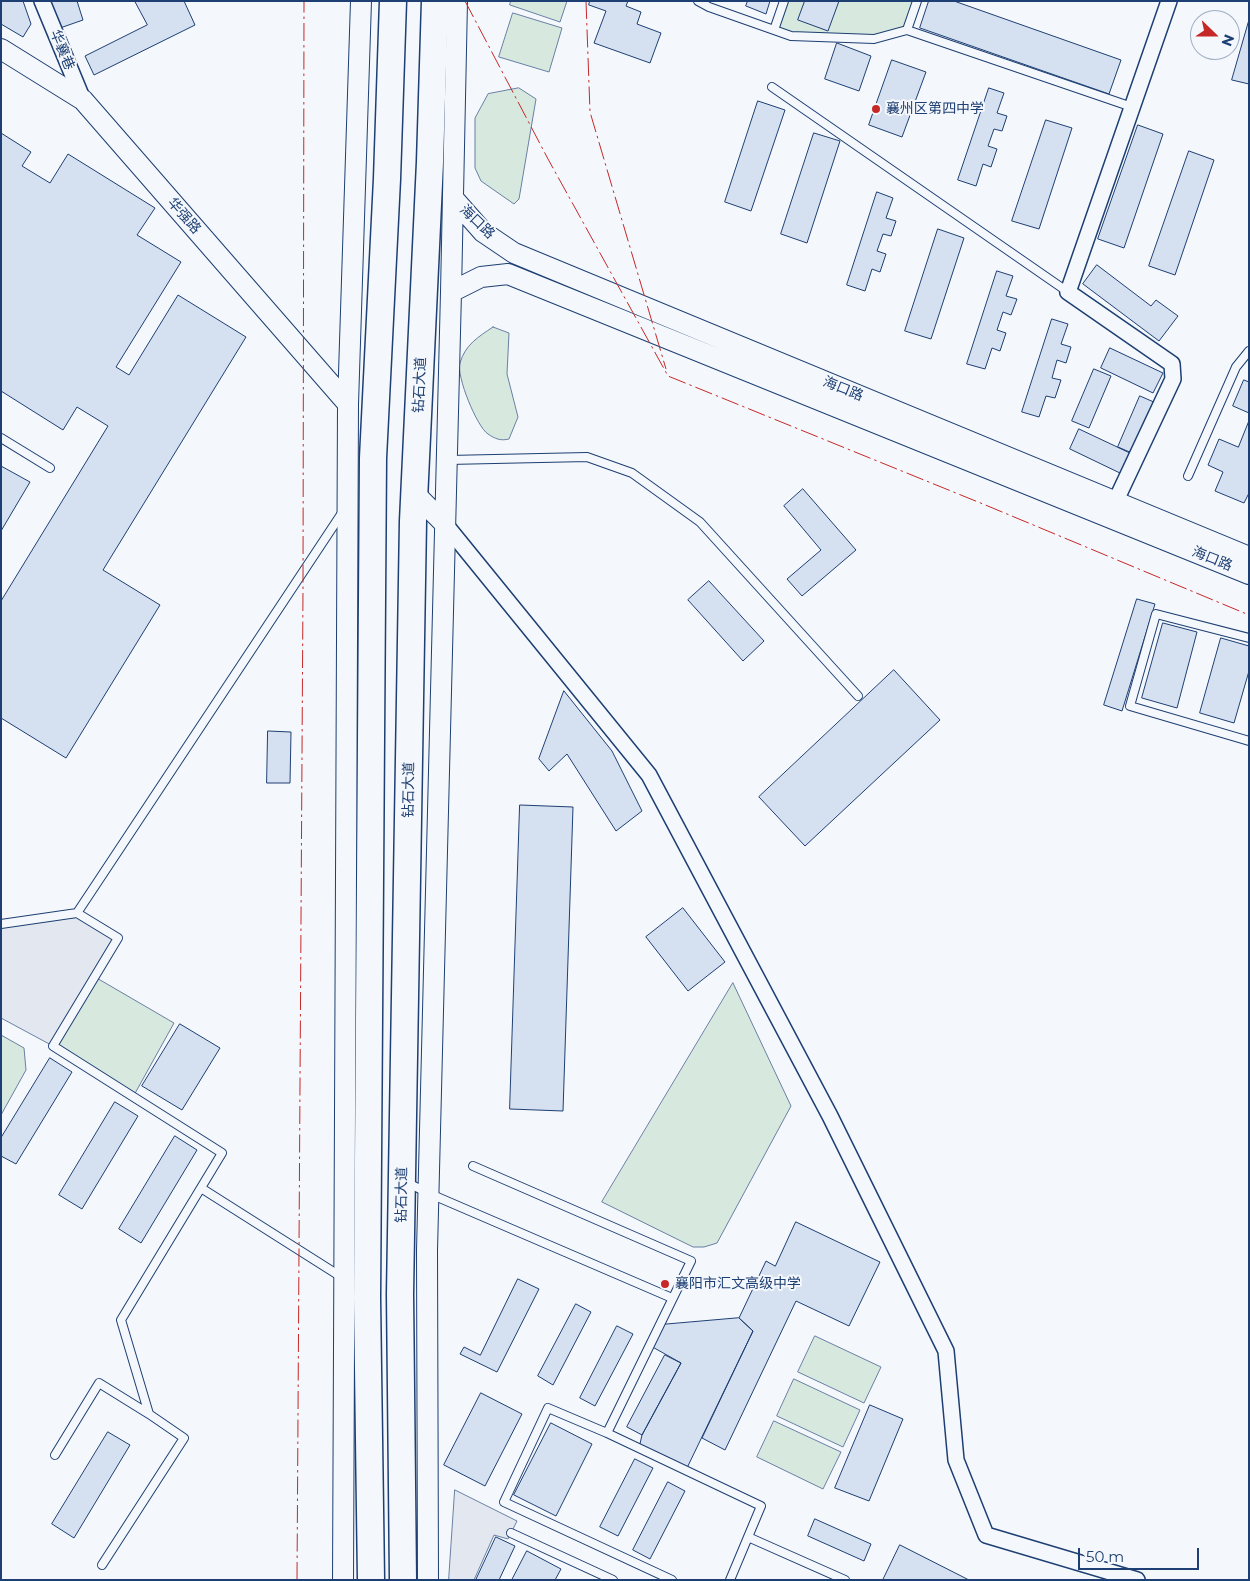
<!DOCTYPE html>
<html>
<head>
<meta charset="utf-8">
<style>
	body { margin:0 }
	#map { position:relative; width:1250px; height:1581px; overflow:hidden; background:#f4f7fb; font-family:Montserrat,sans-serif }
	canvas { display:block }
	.frame { position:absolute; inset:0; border:2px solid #1d3f73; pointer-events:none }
	.north { position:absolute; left:1190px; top:10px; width:50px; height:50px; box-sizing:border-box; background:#f4f7fb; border:1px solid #9eadc5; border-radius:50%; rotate:112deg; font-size:14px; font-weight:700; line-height:20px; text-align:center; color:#1d3f73 }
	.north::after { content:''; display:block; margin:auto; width:18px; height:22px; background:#c62828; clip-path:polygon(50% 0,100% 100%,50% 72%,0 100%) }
	.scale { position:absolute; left:1078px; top:1548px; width:121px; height:22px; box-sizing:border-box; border:2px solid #1d3f73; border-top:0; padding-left:6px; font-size:15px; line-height:18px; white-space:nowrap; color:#1d3f73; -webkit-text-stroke:4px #f4f7fb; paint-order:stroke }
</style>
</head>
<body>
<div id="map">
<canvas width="1250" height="1581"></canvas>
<div class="frame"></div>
<div class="north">N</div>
<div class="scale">50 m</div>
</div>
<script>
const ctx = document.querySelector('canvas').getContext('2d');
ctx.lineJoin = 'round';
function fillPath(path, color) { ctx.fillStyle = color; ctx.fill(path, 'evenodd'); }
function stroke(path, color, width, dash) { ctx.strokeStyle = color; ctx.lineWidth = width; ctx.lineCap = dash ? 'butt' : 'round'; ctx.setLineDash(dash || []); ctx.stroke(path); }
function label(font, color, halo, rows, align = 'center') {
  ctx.font = font + ' Montserrat,"Noto Sans SC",sans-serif'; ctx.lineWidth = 4; ctx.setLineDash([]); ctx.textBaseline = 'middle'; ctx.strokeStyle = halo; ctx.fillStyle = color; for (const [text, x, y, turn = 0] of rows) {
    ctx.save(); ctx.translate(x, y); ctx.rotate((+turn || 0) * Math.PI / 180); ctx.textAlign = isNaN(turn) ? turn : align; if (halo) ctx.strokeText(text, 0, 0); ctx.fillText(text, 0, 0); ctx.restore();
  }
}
const green = new Path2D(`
	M511,1H567L560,22L510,5Z
	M784,1H917L907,30L874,39L791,36L774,30Z
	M513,13L562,28L549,72L499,57Z
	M519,88L536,99L519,199L514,204L481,181L475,168V118L488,94Z
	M493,327L509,333L507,374L518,417L509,439C501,441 495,439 488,434C477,427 456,376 460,363C465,345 478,337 493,327Z
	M95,977L174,1023L133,1097L53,1046Z
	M733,983L791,1106L717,1243L704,1247H693L602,1202Z
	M1,1035L24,1048L26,1070L1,1115Z
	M815,1336L881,1367L864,1403L798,1372Z
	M794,1379L860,1410L843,1447L777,1416Z
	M774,1421L841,1452L823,1489L757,1457Z`);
fillPath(green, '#d7e8df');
stroke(green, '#687fa3', 1);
const parking = new Path2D(`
	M77,913L118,938L53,1046L1,1018V924Z
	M455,1490L517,1521L508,1539L494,1535L474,1580H449Z`);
fillPath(parking, '#e3e8f0');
stroke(parking, '#687fa3', 1);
const building = new Path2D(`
	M1,1H23L31,24L23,37L1,24Z
	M51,1H77L83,20L60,28Z
	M135,1H184L195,25L94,75L85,56L147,25Z
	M590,1H628L626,6L641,12L637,24L661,33L650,63L594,43L606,11L589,5Z
	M748,1H770L766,14L746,6Z
	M805,1H839L828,31L798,20Z
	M929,1H954L1121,60L1109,94L920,28Z
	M1249,20V84L1232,80Z
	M837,43L871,56L859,91L825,79Z
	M892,60L926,72L902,137L869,125Z
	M989,88L1004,93L997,113L1007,116L1002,131L994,129L988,146L997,149L991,167L983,164L976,186L958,180Z
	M758,101L785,110L751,211L725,202Z
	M1046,120L1072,128L1039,229L1012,221Z
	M1138,125L1163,134L1124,248L1098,239Z
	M1,133L31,152L22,166L50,183L68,154L155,208L137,235L181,262L116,367L129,375L178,295L246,337L103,570L160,605L66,758L1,718V601L108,426L77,407L63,430L1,391Z
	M814,133L840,141L807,243L781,234Z
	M1189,151L1214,160L1175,275L1149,266Z
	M877,192L893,198L886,218L896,221L891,236L883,234L877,251L886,254L880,272L872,269L865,291L847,285Z
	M938,229L964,238L931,339L905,331Z
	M1097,265L1151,306L1156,300L1178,316L1159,341L1083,284Z
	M997,271L1013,276L1006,296L1017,299L1011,315L1003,312L997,330L1006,333L1000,351L992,348L985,369L967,364Z
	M1052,319L1068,324L1061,344L1071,347L1066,363L1057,360L1052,378L1061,380L1055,398L1046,396L1039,417L1022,412Z
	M1110,348L1163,373L1153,393L1101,368Z
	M1094,369L1111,376L1089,428L1072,421Z
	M1244,380L1249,382V413L1233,406Z
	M1140,396L1156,403L1134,454L1118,447Z
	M1249,421V493L1244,503L1215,491L1223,472L1208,465L1219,439L1238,447Z
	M1079,429L1132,454L1122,474L1070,449Z
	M1,466L30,482L1,531Z
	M803,489L856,550L802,596L787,579L821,550L784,506Z
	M709,581L764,641L743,661L688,600Z
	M1137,599L1155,604L1122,711L1104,705Z
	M1163,623L1197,632L1177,708L1142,698Z
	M1221,638L1249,646V671L1234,723L1200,713Z
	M894,670L940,720L805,846L759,797Z
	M564,691L612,751L642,811L616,831L567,754L549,771L539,759Z
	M268,731L291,732L290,783H267Z
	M520,805L573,807L563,1111L510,1109Z
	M683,908L725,962L688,991L646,937Z
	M180,1024L220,1048L182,1110L142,1086Z
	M50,1058L72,1072L16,1164L1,1156V1138Z
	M115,1102L138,1116L82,1209L59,1195Z
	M175,1136L197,1150L141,1243L119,1229Z
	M796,1222L880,1262L849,1326L796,1301L725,1450L702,1438L753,1331L739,1318L766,1261L775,1266Z
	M518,1279L539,1289L497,1372L460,1354L464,1347L480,1355Z
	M576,1304L591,1312L553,1385L538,1376Z
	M739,1318L753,1331L686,1470L639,1448L642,1435L681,1363L649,1345L659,1325Z
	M617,1326L633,1334L595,1406L580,1398Z
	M665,1355L681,1363L642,1435L627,1427Z
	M481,1393L522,1414L485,1486L444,1465Z
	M870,1405L903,1419L869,1501L835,1488Z
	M551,1423L592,1444L556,1516L514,1495Z
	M108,1432L130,1445L74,1538L52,1524Z
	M635,1459L653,1468L618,1536L600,1527Z
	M668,1482L685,1491L650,1559L633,1550Z
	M815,1519L871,1544L864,1561L808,1536Z
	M496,1537L515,1546L499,1580H476Z
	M900,1545L969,1580H883Z
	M527,1551L561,1569L555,1580H512Z`);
fillPath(building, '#d5e0f0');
stroke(building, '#1d3f73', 1);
const lane = new Path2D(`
	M698,1L709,7L791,36L874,39L907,30
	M917,1L907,30L1132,107
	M774,30L784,1
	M772,87L1068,292
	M1,438L50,468
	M448,460L587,457L632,473L700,522L858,696
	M1188,476L1236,367L1249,351
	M1249,638L1156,614L1130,706L1249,741
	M77,913L118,938L53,1046L222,1153L121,1320L149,1414L184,1438L102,1565
	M1,924L77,913L342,513
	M473,1166L691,1261L607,1433
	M406,1182L428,1193L672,1298
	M201,1188L343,1278
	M55,1455L99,1383L149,1414
	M511,1533L613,1580
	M748,1537L845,1580
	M672,1580L504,1502L548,1408L607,1433L761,1506L730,1580`);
const street = new Path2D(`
	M42,1L83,100
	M1111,511L1173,379L1172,364L1068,292L1169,1
	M445,524L649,775L830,1116L946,1351L956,1460L986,1535L1137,1580`);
const secondary = new Path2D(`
	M1,49L83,100L348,404
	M453,198L483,232L514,253L1249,557
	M451,292L481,277L508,274L1249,574
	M414,493L445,524
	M343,1580L348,404L361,1
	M428,1580L427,1250L451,292L457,1`);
const highway = new Path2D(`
	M371,1580L367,1298L373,458L387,179L393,1
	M403,1580L400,1294L413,521L430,162L435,1`);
stroke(lane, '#1d3f73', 10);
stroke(street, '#1d3f73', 18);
stroke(secondary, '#1d3f73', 22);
stroke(highway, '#1d3f73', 29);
stroke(lane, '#f4f7fb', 8);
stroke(street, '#f4f7fb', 15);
stroke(secondary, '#f4f7fb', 20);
stroke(highway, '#f4f7fb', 26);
stroke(new Path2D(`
	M465,1L548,159L668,376L983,504L1249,615
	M586,1L590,112L666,369
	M297,1580L303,590L304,1`), '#c62828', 1, [18, 4, 2.5, 4]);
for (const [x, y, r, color] of [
	[876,109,5,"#c62828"],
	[665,1284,5,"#c62828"]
]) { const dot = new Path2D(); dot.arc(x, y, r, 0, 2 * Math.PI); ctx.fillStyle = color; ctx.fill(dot); stroke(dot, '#f4f7fb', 2); }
label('14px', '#1d3f73', '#f4f7fb', [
	["华襄巷",62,50,68],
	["华强路",184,216,49],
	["海口路",477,222,44],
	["钻石大道",420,385,-87],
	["海口路",843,389,22],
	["海口路",1212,559,22],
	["钻石大道",409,790,-89],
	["钻石大道",402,1195,-89]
]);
label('14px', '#1d3f73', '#f4f7fb', [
	["襄州区第四中学",886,109],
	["襄阳市汇文高级中学",675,1284]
], 'left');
</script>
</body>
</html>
